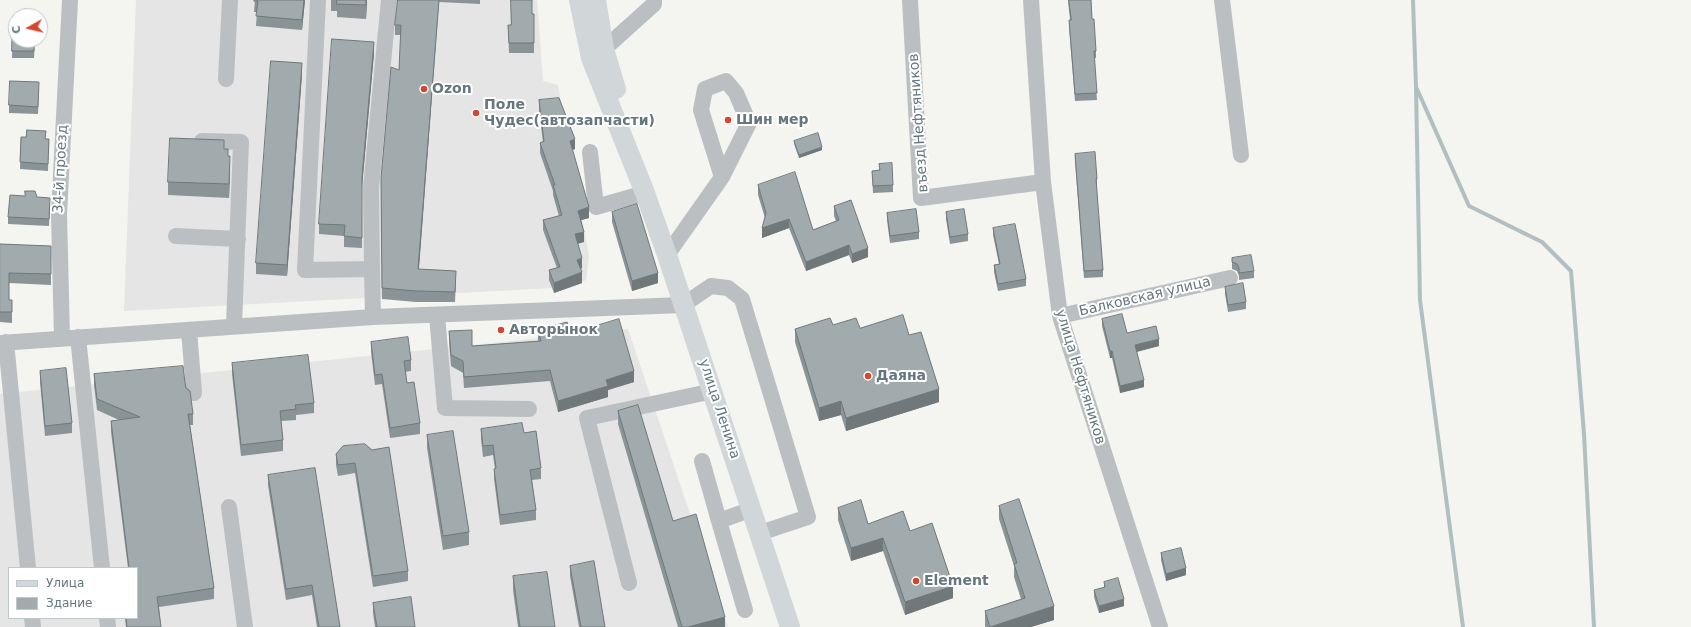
<!DOCTYPE html>
<html>
<head>
<meta charset="utf-8">
<style>
	body { margin:0 }
	#map { position:relative; width:1691px; height:627px; overflow:hidden; background:#f4f4f0; font-family:"DejaVu Sans",sans-serif }
	canvas { display:block }
	.legend { position:absolute; left:8px; top:567px; width:130px; height:52px; box-sizing:border-box; background:#fff; border:1px solid #c1c8cc; margin:0; padding:5px 7px; list-style:none; font-size:12px; color:#65767f }
	.legend li { display:flex; align-items:center; gap:8px; height:20px }
	.legend b { width:20px; border:1px solid #c1c8cc }
	.north { position:absolute; left:8px; top:8px; width:40px; height:40px; box-sizing:border-box; background:#fff; border:1px solid #c1c8cc; border-radius:50%; rotate:262deg; font-size:11px; font-weight:700; line-height:16px; text-align:center; color:#65767f }
	.north::after { content:''; display:block; margin:auto; width:14px; height:18px; background:#d44630; clip-path:polygon(50% 0,100% 100%,50% 72%,0 100%) }
</style>
</head>
<body>
<div id="map">
<canvas width="1691" height="627"></canvas>
<ul class="legend">
<li><b style="height:5px;background:#d1d6d9"></b>Улица</li>
<li><b style="height:11px;background:#a1abae"></b>Здание</li>
</ul>
<div class="north">С</div>
</div>
<script>
const ctx = document.querySelector('canvas').getContext('2d');
ctx.lineJoin = 'round';
function fillPath(path, color) { ctx.fillStyle = color; ctx.fill(path, 'evenodd'); }
function stroke(path, color, width, dash) { ctx.strokeStyle = color; ctx.lineWidth = width; ctx.lineCap = dash ? 'butt' : 'round'; ctx.setLineDash(dash || []); ctx.stroke(path); }
function label(font, color, halo, rows, align = 'center') {
  ctx.font = font + ' "DejaVu Sans",sans-serif'; ctx.lineWidth = 4; ctx.setLineDash([]); ctx.textBaseline = 'middle'; ctx.strokeStyle = halo; ctx.fillStyle = color; for (const [text, x, y, turn = 0] of rows) {
    ctx.save(); ctx.translate(x, y); ctx.rotate((+turn || 0) * Math.PI / 180); ctx.textAlign = isNaN(turn) ? turn : align; if (halo) ctx.strokeText(text, 0, 0); ctx.fillText(text, 0, 0); ctx.restore();
  }
}
fillPath(new Path2D(`
	M136,0H537L543,81L558,85L589,256L586,280L570,287L124,311Z
	M628,329L728,627H0V394ZM9,568H137V618H9Z`), '#e4e5e4');
stroke(new Path2D(`
	M1413,0L1416,87L1420,300L1463,627
	M1417,89L1469,206L1542,242L1571,271L1584,434L1594,627`), '#b1bfc1', 4);
stroke(new Path2D(`
	M318,0L305,270L372,269L373,317
	M910,0L921,198L1043,182
	M1031,0L1043,182L1060,316L1160,627
	M1222,0L1241,155
	M604,49L654,4V0
	M226,79L230,0
	M202,141L241,142L234,326
	M590,152L596,207L645,193
	M176,236L238,239
	M667,255L722,177L749,123L736,93L726,81L705,89L701,110L722,177
	M372,269L371,188L389,0
	M437,315L445,408L529,409
	M1060,316L1230,278
	M189,330L194,393
	M78,337L102,568
	M62,338L59,214L70,0
	M6,342L28,568
	M0,343L373,317L683,305L711,286L728,288L742,299L808,517L760,533
	M702,461L719,521L752,509
	M229,507L245,627
	M719,521L745,610
	M629,583L587,418L713,391
	M32,618L33,627
	M107,618L108,627`), '#bbbfc2', 16);
stroke(new Path2D(`
	M579,0L591,58L645,193L667,255L790,627
	M596,0L604,49L616,89`), '#d1d6d9', 20);
fillPath(new Path2D(`
	M255,0H305L302,30L256,26L257,12H254Z
	M331,0H367L366,19L337,17V11H331Z
	M398,0H480V4L439,2L419,269L456,281L455,302H416L382,299L381,178L399,70L401,35H395V25Z
	M1068,0H1091L1092,19L1096,51V58H1094L1097,100L1075,101L1069,27V20H1070Z
	M532,14H534V53H509L508,25H511Z
	M13,16L35,40L34,58H12Z
	M374,53L362,186V248L344,247V236L319,234V224Z
	M302,74L287,276L256,274V263Z
	M39,89L38,114L9,113V105Z
	M539,100L575,149L572,150L589,218L581,220L584,242L578,244L582,268L581,269L582,283L554,293L549,280V270L557,268L543,230V220L559,216L553,195V191L540,153V143L543,142L539,110Z
	M21,137L49,139L48,171L20,169Z
	M794,141L822,150L799,158L794,144Z
	M224,149L228,156L230,170L229,198L168,195V182Z
	M1075,154L1097,179V186H1096L1103,270V277L1084,278L1075,161Z
	M879,164L893,185V192L873,193L872,171H879Z
	M758,185L813,230L836,221L834,216V206L868,257L852,263L849,255L806,271L789,228L762,238L765,218L758,195Z
	M50,205L49,226L8,224V217Z
	M612,212L658,283L632,291L612,222Z
	M946,212L968,234V241L950,244L946,219Z
	M887,213L919,232V239L890,243L887,220Z
	M993,228L1026,279V286L998,291L994,272V265L999,264L993,235Z
	M0,244L51,246V285L9,283V300H12V323L0,322Z
	M1232,258L1254,271V278L1239,280V276L1237,271L1232,269Z
	M1225,287L1246,302V309L1228,312L1225,294Z
	M1102,319L1127,333L1159,346L1137,352L1144,387L1120,393L1112,358H1110L1102,326Z
	M833,325L860,328L909,335L939,402L846,431L841,415L819,421L795,342V329Z
	M538,330L571,333L634,382L608,390V397L558,412L550,381L464,388L463,373L451,366L449,342V331L472,346L538,341Z
	M371,342L411,360V371L405,372L407,383L420,423V434L390,438L382,384L375,385L371,352Z
	M232,363L314,403V413L296,415V420L281,421L283,440V451L241,456L232,374Z
	M40,371L72,423V433L45,436L40,382Z
	M94,374L185,383L193,414V425H190L214,588V599L159,607L161,627H126L125,618H137V568H128L111,432V421L119,420L97,410L94,385Z
	M618,411L673,521L725,627H678L618,424Z
	M481,429L524,433L541,468V479L532,480L536,510V520L500,525L494,479V469H495L493,455L483,457L481,439Z
	M427,435L469,532V545L443,550L427,448Z
	M365,444L408,571V581L373,587L355,473L338,476L336,465V454Z
	M268,475L340,627H317L312,595L286,600L268,485Z
	M999,506L1054,620L1031,627H985V611L1021,599L1014,577V566L999,519Z
	M838,508L868,524L910,531L953,598L905,615L883,551L851,561L838,520Z
	M1161,553L1186,575L1166,581L1161,560Z
	M570,566L605,627H579L570,576Z
	M513,576L555,627H518L513,590Z
	M1104,582L1124,606L1099,613L1094,597V590L1104,588Z
	M373,603L415,627H375L373,613Z`), '#8a9396');
fillPath(new Path2D(`
	M304,0H305L302,30V20Z
	M366,0H367L366,19Z
	M439,0L418,279V269Z
	M374,42V53L362,187V177Z
	M302,63V74L287,276V265Z
	M575,139V149L570,151V141Z
	M822,147V150L799,158V155Z
	M230,156V170L229,198V184Z
	M589,207V218L578,221V211Z
	M789,219V228L762,238V228Z
	M584,232V242L575,244V234Z
	M849,245V255L806,271V262Z
	M868,248V257L852,263V254Z
	M582,258V268L577,270V260Z
	M582,272V283L554,293V283Z
	M658,273V283L632,291V281Z
	M1159,339V346L1135,352V345Z
	M1110,351H1112V358H1110Z
	M634,371V382L608,390V397L558,412V401L606,380Z
	M1144,380V387L1120,393V386Z
	M939,389V402L846,431V418Z
	M841,401V415L819,421V408Z
	M883,538V551L851,561V548Z
	M1186,568V575L1166,581V574Z
	M953,586V598L905,615V602Z
	M1124,599V606L1099,613V606Z
	M1054,606V620L1031,627H990Z
	M725,617V627H688Z`), '#71787a');
const building = new Path2D(`
	M255,0H304L302,20L256,16L258,1H254Z
	M337,0H366V5L337,4Z
	M398,0H439L418,269L456,271L455,292L416,291L382,288L381,178L391,67L399,70L401,25H395Z
	M511,0H532V14H534V43H509L508,25H511Z
	M1069,0H1091L1092,19H1094L1096,51H1094L1097,93L1075,94L1069,20H1071Z
	M13,16H16V40H34V51H12Z
	M332,39L374,42L362,177V238L344,236L345,225L319,224Z
	M271,61L302,63L287,265L256,263Z
	M10,81L39,82L38,107L9,105Z
	M559,98L575,139L570,141L589,207L578,211L584,232L575,234L582,258L577,260L582,272L554,283L549,270L560,267L543,220L562,215L553,185H555L540,143L544,141L539,100Z
	M27,130L46,131L45,139H49L48,164L20,162L21,137H26Z
	M818,133L822,147L799,155L794,141Z
	M170,138L224,140V149H228V156H230L229,184L168,182Z
	M1095,152L1097,179H1096L1103,270L1084,271L1075,154Z
	M892,163L893,185L873,186L872,171L880,170L879,164Z
	M795,172L813,230L839,220L834,206L851,200L868,248L852,254L849,245L806,262L789,219L762,228L766,213L758,185Z
	M25,191H35L37,197L50,198L49,219L8,217L10,195L25,196Z
	M637,204L658,273L632,281L612,212Z
	M916,209L919,232L890,236L887,213Z
	M964,209L968,234L950,237L946,212Z
	M1015,224L1026,279L998,284L994,265L1000,264L993,228Z
	M0,244L51,246V274L9,273V300H12V312H0Z
	M1251,255L1254,271L1239,273V268L1237,264L1232,262V258Z
	M1243,283L1246,302L1228,305L1225,287Z
	M1122,314L1127,333L1156,326L1159,339L1135,345L1144,380L1120,386L1112,351H1110L1102,319Z
	M903,315L909,335L921,332L939,389L846,418L841,401L819,408L795,329L830,318L833,325L856,318L860,328Z
	M619,319L634,371L606,380L608,386L558,401L550,370L464,377L463,361L451,355L449,331L472,330V346L541,341L538,330L567,322L571,333Z
	M408,337L411,360L404,361L407,383L414,382L420,423L390,428L382,374L375,375L371,342Z
	M308,355L314,403L295,405L296,409L280,411L283,440L241,445L232,363Z
	M183,366L185,383L186,388L190,391L193,414H188L214,588L157,597L161,627H127L126,618H137V568H129L111,421L140,417L97,399L94,374Z
	M66,368L72,423L45,426L40,371Z
	M638,405L673,521L696,514L725,617L688,627H682L618,411Z
	M522,423L524,433L536,431L541,468L530,470L536,510L500,515L494,469L496,468L493,445L483,446L481,429Z
	M453,431L469,532L443,536L427,435Z
	M365,444L372,450L389,447L408,571L373,576L355,463L338,465L336,454L343,446Z
	M315,468L340,627H319L312,585L286,589L268,475Z
	M1019,499L1054,606L990,627L985,611L1025,598L1014,564L1017,563L999,506Z
	M861,500L868,524L903,511L910,531L932,523L953,586L905,602L883,538L851,548L838,508Z
	M1181,548L1186,568L1166,574L1161,553Z
	M594,561L605,627H581L570,566Z
	M547,572L555,627H520L513,576Z
	M1118,578L1124,599L1099,606L1094,590L1105,587L1104,582Z
	M411,597L415,627H377L373,603Z`);
fillPath(building, '#a1abae');
stroke(building, '#71787a', 1);
for (const [x, y, r, color] of [
	[424,89,4,"#d44630"],
	[476,113,4,"#d44630"],
	[728,120,4,"#d44630"],
	[501,330,4,"#d44630"],
	[868,376,4,"#d44630"],
	[916,581,4,"#d44630"]
]) { const dot = new Path2D(); dot.arc(x, y, r, 0, 2 * Math.PI); ctx.fillStyle = color; ctx.fill(dot); stroke(dot, '#fff', 1.5); }
label('bold 14px', '#65767f', '#fff', [
	["Ozon",432,89],
	["Поле",484,105],
	["Чудес(автозапчасти)",484,121],
	["Шин мер",736,120],
	["Авторынок",509,330],
	["Даяна",876,376],
	["Element",924,581]
], 'left');
label('14px', '#65767f', '#fff', [
	["въезд Нефтяников",919,123,-94],
	["34-й проезд",61,169,-87],
	["Балковская улица",1145,297,-13],
	["улица Нефтяников",1080,377,73],
	["улица Ленина",719,409,72]
]);
</script>
</body>
</html>
